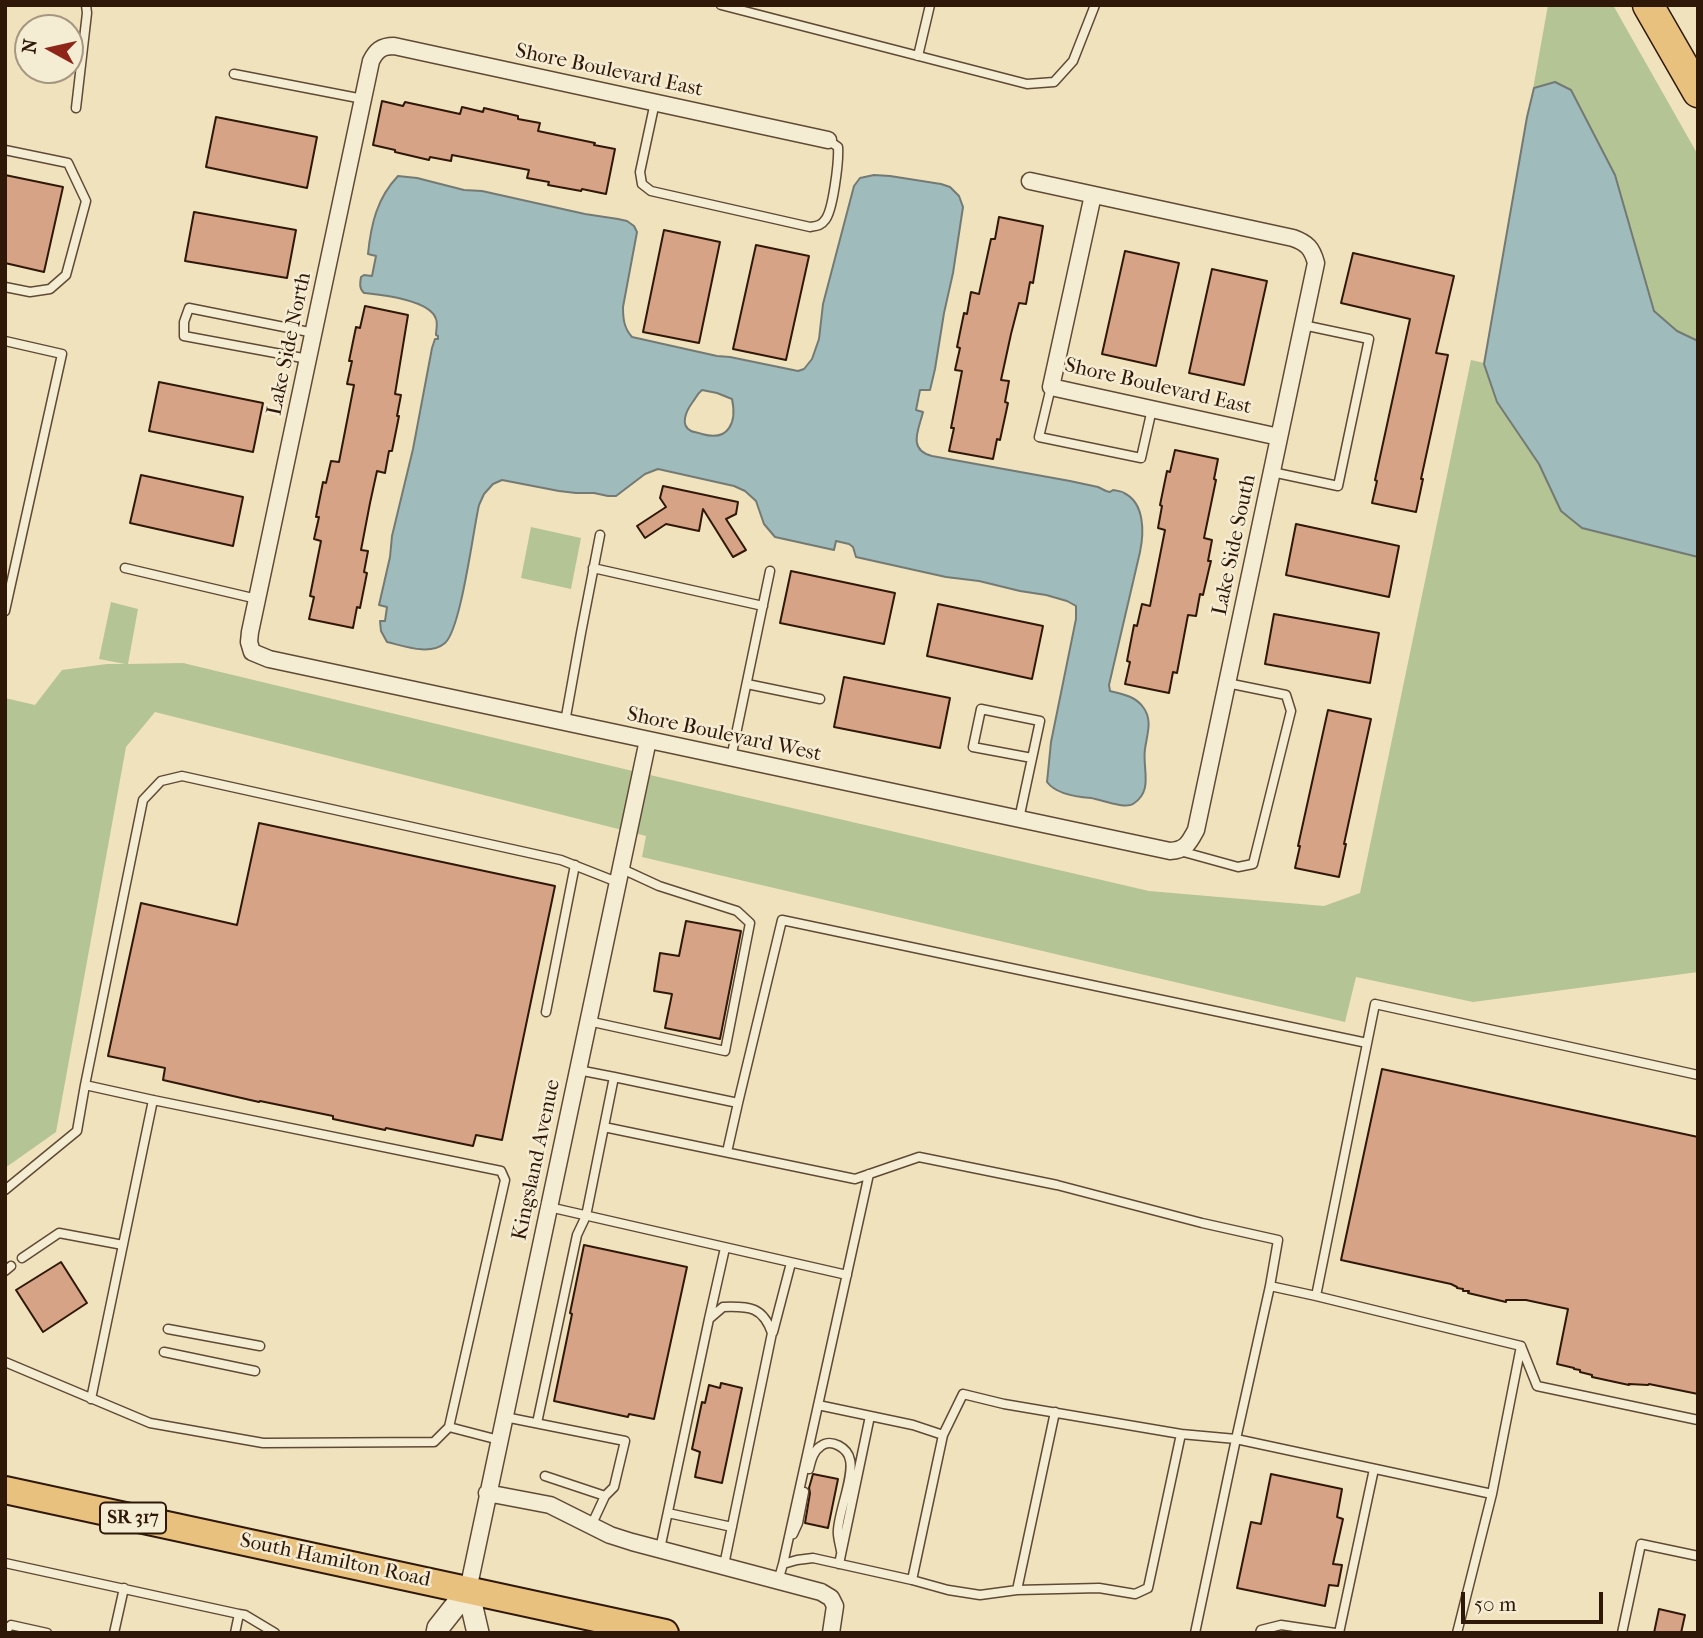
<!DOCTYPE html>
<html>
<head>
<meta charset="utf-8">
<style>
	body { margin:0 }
	#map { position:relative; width:1703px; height:1638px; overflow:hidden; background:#f0e2bd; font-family:"IM FELL French Canon",serif }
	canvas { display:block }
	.frame { position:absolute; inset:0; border:7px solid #2f1808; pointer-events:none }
	.north { position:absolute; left:14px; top:14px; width:70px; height:70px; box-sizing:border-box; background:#f5ecd4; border:2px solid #a69782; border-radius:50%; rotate:278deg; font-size:19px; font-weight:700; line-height:28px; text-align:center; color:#2f1808 }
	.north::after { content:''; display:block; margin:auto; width:24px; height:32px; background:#8f2418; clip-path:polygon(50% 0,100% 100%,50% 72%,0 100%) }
	.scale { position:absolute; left:1461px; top:1592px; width:142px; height:32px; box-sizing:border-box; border:4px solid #2f1808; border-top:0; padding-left:9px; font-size:21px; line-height:24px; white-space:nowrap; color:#2f1808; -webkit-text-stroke:5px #f5ecd4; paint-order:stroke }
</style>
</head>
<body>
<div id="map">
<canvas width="1703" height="1638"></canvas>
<div class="frame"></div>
<div class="north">N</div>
<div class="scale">50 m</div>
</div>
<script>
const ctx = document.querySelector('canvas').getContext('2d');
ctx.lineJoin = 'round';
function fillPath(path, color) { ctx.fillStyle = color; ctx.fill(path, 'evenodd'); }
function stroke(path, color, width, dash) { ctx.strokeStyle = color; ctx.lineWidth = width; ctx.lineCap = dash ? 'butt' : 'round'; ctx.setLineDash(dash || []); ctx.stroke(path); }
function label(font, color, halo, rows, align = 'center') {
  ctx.font = font + ' "IM FELL French Canon",serif'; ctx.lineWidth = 5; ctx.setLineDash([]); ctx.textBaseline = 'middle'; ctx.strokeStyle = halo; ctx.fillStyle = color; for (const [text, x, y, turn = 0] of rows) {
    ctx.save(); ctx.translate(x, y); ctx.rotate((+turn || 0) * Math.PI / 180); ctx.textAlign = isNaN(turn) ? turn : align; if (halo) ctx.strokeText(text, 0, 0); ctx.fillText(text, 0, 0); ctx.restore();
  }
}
fillPath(new Path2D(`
	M1548,5H1613L1698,155V972L1473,1002L1356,977L1345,1022L642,857L646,836L155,712L126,747L56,1132L5,1168V698L35,705L62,670L107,664H125L99,659L111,602L138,609L128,664L183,663L620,768L1149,891L1324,906L1360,893L1471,360L1484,363Z
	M531,527L581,538L571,589L521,578Z`), '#b5c494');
const water = new Path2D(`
	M1555,82L1571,90L1615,175L1654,311L1677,331L1698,341V557L1582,528L1561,511L1539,464L1497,402L1484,364L1527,117L1534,88Z
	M874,175L890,176L941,184L950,187L959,196L963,207L953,273L944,313L935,369L930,390H920L916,410L923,412C919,429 907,450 932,456L1070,481L1098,487L1106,491L1110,492L1113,490C1113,490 1124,492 1124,493C1145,503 1144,533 1140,552L1109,685L1110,691C1122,694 1135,696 1143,707C1153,720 1147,734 1145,749C1142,768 1154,791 1133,804C1125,809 1102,800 1091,798C1076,797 1056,794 1047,782L1051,742L1076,619V606L1067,601L1046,595L1020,591L979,581L946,577L856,557L853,547L849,544L836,541L834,550L775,537L764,524L756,501L745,491L734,486L658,469L645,474L616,496H608L594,493H576L559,491L502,480L493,484L484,494L479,505C473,531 461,629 445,643C430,656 404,646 387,642L381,631L380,621H385L387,607L379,605L390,557L392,536L413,449L432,348L435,339H438V336L436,335C436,330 438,324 436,319C430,300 382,295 364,293C359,289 360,283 361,277L364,275L372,276L376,256L368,254C371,224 377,198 398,176L417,178L464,190L482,191L585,214L618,219L627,221L634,226L637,232L623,307C623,319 624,328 632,337L717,356L730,357L798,371L804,369L812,359L819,339L823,304L854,186L860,178ZM702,390L717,393L732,399C737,422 729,442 702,434C700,433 693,432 691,431C679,425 687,410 692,403C696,398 697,394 702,390Z`);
fillPath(water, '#a0bbbc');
stroke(water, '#737a74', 2);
const building = new Path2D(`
	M382,101L403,106L405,102L460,114L462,107L483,112L484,108L518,116V119L540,123L538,131L595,143L594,145L615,149L606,194L582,189L581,191L548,185L549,182L527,178L529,170L452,155L451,161L430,157L429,160L395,152V150L373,145Z
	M216,117L317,137L307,188L206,167Z
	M5,175L63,187L44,272L5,263Z
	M194,212L296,230L287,278L185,261Z
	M999,217L1043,226L1033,283L1030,282L1026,304L1019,303L1011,334L1001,380L1009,381L1005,402L1008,403L1000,440L997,439L993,459L949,451L954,428H951L962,371L955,370L960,348L957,347L964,313L967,314L971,292L979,294L991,239H995Z
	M664,230L720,242L699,343L643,332Z
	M756,245L809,256L786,360L733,349Z
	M1125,251L1179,263L1156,366L1102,354Z
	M1353,253L1454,276L1436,353L1448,355L1421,479H1423L1416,512L1372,503L1377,481L1375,480L1410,319L1341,303Z
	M1212,269L1267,281L1244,385L1189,373Z
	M365,306L408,315L395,394L401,395L397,416H399L392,451H389L385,473L377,471L370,503L361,550L368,551L364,572L367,573L360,608L357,607L353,628L309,619L314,597L310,596L321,541L314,539L319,517H316L323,482L326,483L331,461L339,462L354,385L347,384L352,361H349L356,327L360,328Z
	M159,382L263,403L253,452L149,431Z
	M1175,450L1218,459L1214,479L1216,480L1204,538L1212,540L1208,561H1211L1209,569L1203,595L1200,594L1196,616L1188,615L1177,673L1173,672L1169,693L1125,684L1130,662L1127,661L1134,625L1137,626L1142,604L1150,606L1165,530L1158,528L1162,506L1160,505L1167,471L1170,472Z
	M141,475L243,497L233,546L130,523Z
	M663,486L738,502L736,514L726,519L746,550L733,557L703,509L699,531L666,524L645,538L637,526L666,507L660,498Z
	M1296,524L1399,546L1389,597L1286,575Z
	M791,571L895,593L884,644L780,623Z
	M938,604L1043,626L1032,679L927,656Z
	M1274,614L1379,633L1370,683L1265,664Z
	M844,677L950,698L940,748L834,727Z
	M1328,710L1371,719L1344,844H1346L1339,877L1295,868L1300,846H1298Z
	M259,823L555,886L502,1140L476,1135L473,1146L386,1128L385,1130L333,1119V1116L260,1101L259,1102L163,1080L165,1068L108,1056L141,903L237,925Z
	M686,921L741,931L720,1039L665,1028L672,994L654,991L660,953L679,956Z
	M1382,1069L1698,1137V1394L1649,1384L1648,1385L1629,1384V1385L1592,1377V1375L1580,1372V1370L1574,1369V1368L1557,1364L1568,1309L1526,1300H1506V1302L1468,1293L1469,1291H1463V1289L1457,1288V1287L1451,1284L1341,1260Z
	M584,1245L687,1267L654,1419L629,1414L628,1417L554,1401L572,1314L570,1313Z
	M61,1262L87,1303L43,1332L16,1290Z
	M721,1383L742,1388L722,1483L695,1477L700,1452L692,1449L702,1402L705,1403L709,1385L720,1388Z
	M813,1474L838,1479L828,1528L805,1523L810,1493L809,1488Z
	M1271,1474L1342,1489L1337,1517L1343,1519L1333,1564L1342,1565L1338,1586L1329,1585L1325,1606L1237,1588L1251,1522L1261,1524Z
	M1659,1609L1685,1615L1681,1633H1654Z`);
fillPath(building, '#d7a386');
stroke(building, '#2f1808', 2);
const service = new Path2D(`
	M721,5L1027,84L1054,82L1073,61L1095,5
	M918,56L930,5
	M234,74L363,99
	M655,102L640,172L642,184L651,191L810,227C816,226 821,226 825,220C833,211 839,161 838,147L828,140
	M76,108L87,13L86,5
	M5,150L68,163L86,201L66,275L50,289L30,292L5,287
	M5,341L62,354L5,611
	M308,359L184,336V322L189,308L314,333
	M1051,387L1039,437L1141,458L1152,409
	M1272,472L1338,486L1369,339L1303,325
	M125,568L257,599
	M593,568L763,606
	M747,684L820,699
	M565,722L581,633L600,535
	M731,758L770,571
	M1019,819L1040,721L981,709L973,747L1032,758
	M1180,851L1238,867L1253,864L1291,711L1286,695L1227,683
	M546,1012L575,865
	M588,1021L725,1051L750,923L737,911L659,886L620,868
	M614,1077L738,1103L782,920L1367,1043
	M85,1085L143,800L161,781L182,776L561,860L617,882
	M604,1127L855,1179L919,1157L1057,1185L1202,1223L1278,1240L1270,1286
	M727,1152L738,1103
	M5,1190L77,1131L85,1085L153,1100L501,1171L505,1180L449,1427
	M549,1207L847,1275
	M22,1258L59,1233L123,1245
	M5,1271L11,1266
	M1316,1296L1521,1346L1537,1386L1698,1420
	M709,1319L725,1248
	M168,1329L260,1346
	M773,1332L791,1263
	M164,1352L255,1371
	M5,1362L150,1423L263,1443L434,1442L449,1427L499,1440
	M91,1399L153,1100
	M818,1405L913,1425L943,1435
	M505,1417L625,1441L614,1487L605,1496
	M537,1423L577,1235L586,1216L614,1077L578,1070
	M1181,1434L1236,1439L1270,1286L1316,1296L1375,1004L1698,1075
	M809,1469C811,1461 813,1451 821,1446C831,1438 848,1448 850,1460C854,1476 839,1511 838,1530C837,1536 840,1544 841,1551
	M545,1476L605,1496L591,1526
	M1492,1494L1521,1346
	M668,1513L732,1527
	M793,1534L798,1523L804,1492
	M660,1549L709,1319L723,1307C750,1306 763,1307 772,1333L724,1565
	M5,1563L239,1614L245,1615L275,1633
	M783,1564L869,1174
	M839,1564L870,1416
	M778,1581L783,1564L797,1560L813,1558L912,1580L948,1590L980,1595L1017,1590L1099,1588L1135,1594L1148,1588L1181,1434L1004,1404L963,1394L943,1435L912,1580
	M1017,1590L1055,1412
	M5,1631L11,1625L47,1633
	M114,1633L124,1588
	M235,1633L239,1614
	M1195,1633L1236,1439L1492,1494L1457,1633
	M1260,1633L1261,1630L1281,1625L1335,1633
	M1339,1633L1374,1469
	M1622,1633L1641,1544L1698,1556`);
const minor = new Path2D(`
	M828,140L394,46C381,46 376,51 371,61L250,632L249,642L252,652L269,659L1170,851C1186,850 1189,843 1196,830L1316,263C1312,248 1307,243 1293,238L1030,181
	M1093,195L1051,387L1279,437
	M487,1493L550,1505L610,1535L632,1542L821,1592L831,1598L835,1606L831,1633
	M468,1590L648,740`);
const tertiary = new Path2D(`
	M468,1590L478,1633
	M437,1633L438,1628L468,1590`);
const primary = new Path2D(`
	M5,1490L665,1633`);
const motorway = new Path2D(`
	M1648,5L1698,92`);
stroke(service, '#5f4a35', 11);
stroke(minor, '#5f4a35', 19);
stroke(tertiary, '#5f4a35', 24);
stroke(primary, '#2f1808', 30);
stroke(motorway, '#2f1808', 33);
stroke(service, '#f5ecd4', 8);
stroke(minor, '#f5ecd4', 16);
stroke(tertiary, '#f5ecd4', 21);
stroke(primary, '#e8c17e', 26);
stroke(motorway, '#e8c17e', 30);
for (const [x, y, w] of [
	[133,1518,66]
]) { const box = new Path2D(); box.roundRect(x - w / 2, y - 15.5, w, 31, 5); ctx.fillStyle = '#f5ecd4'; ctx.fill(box); stroke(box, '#2f1808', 2); }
label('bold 19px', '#2f1808', null, [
	["SR 317",133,1518]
]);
label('21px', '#2f1808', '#f5ecd4', [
	["Shore Boulevard East",609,71,12],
	["Lake Side North",290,344,-78],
	["Shore Boulevard East",1158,387,13],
	["Lake Side South",1235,545,-78],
	["Shore Boulevard West",724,735,12],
	["Kingsland Avenue",537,1160,-78],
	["South Hamilton Road",335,1561,12]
]);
</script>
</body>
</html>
